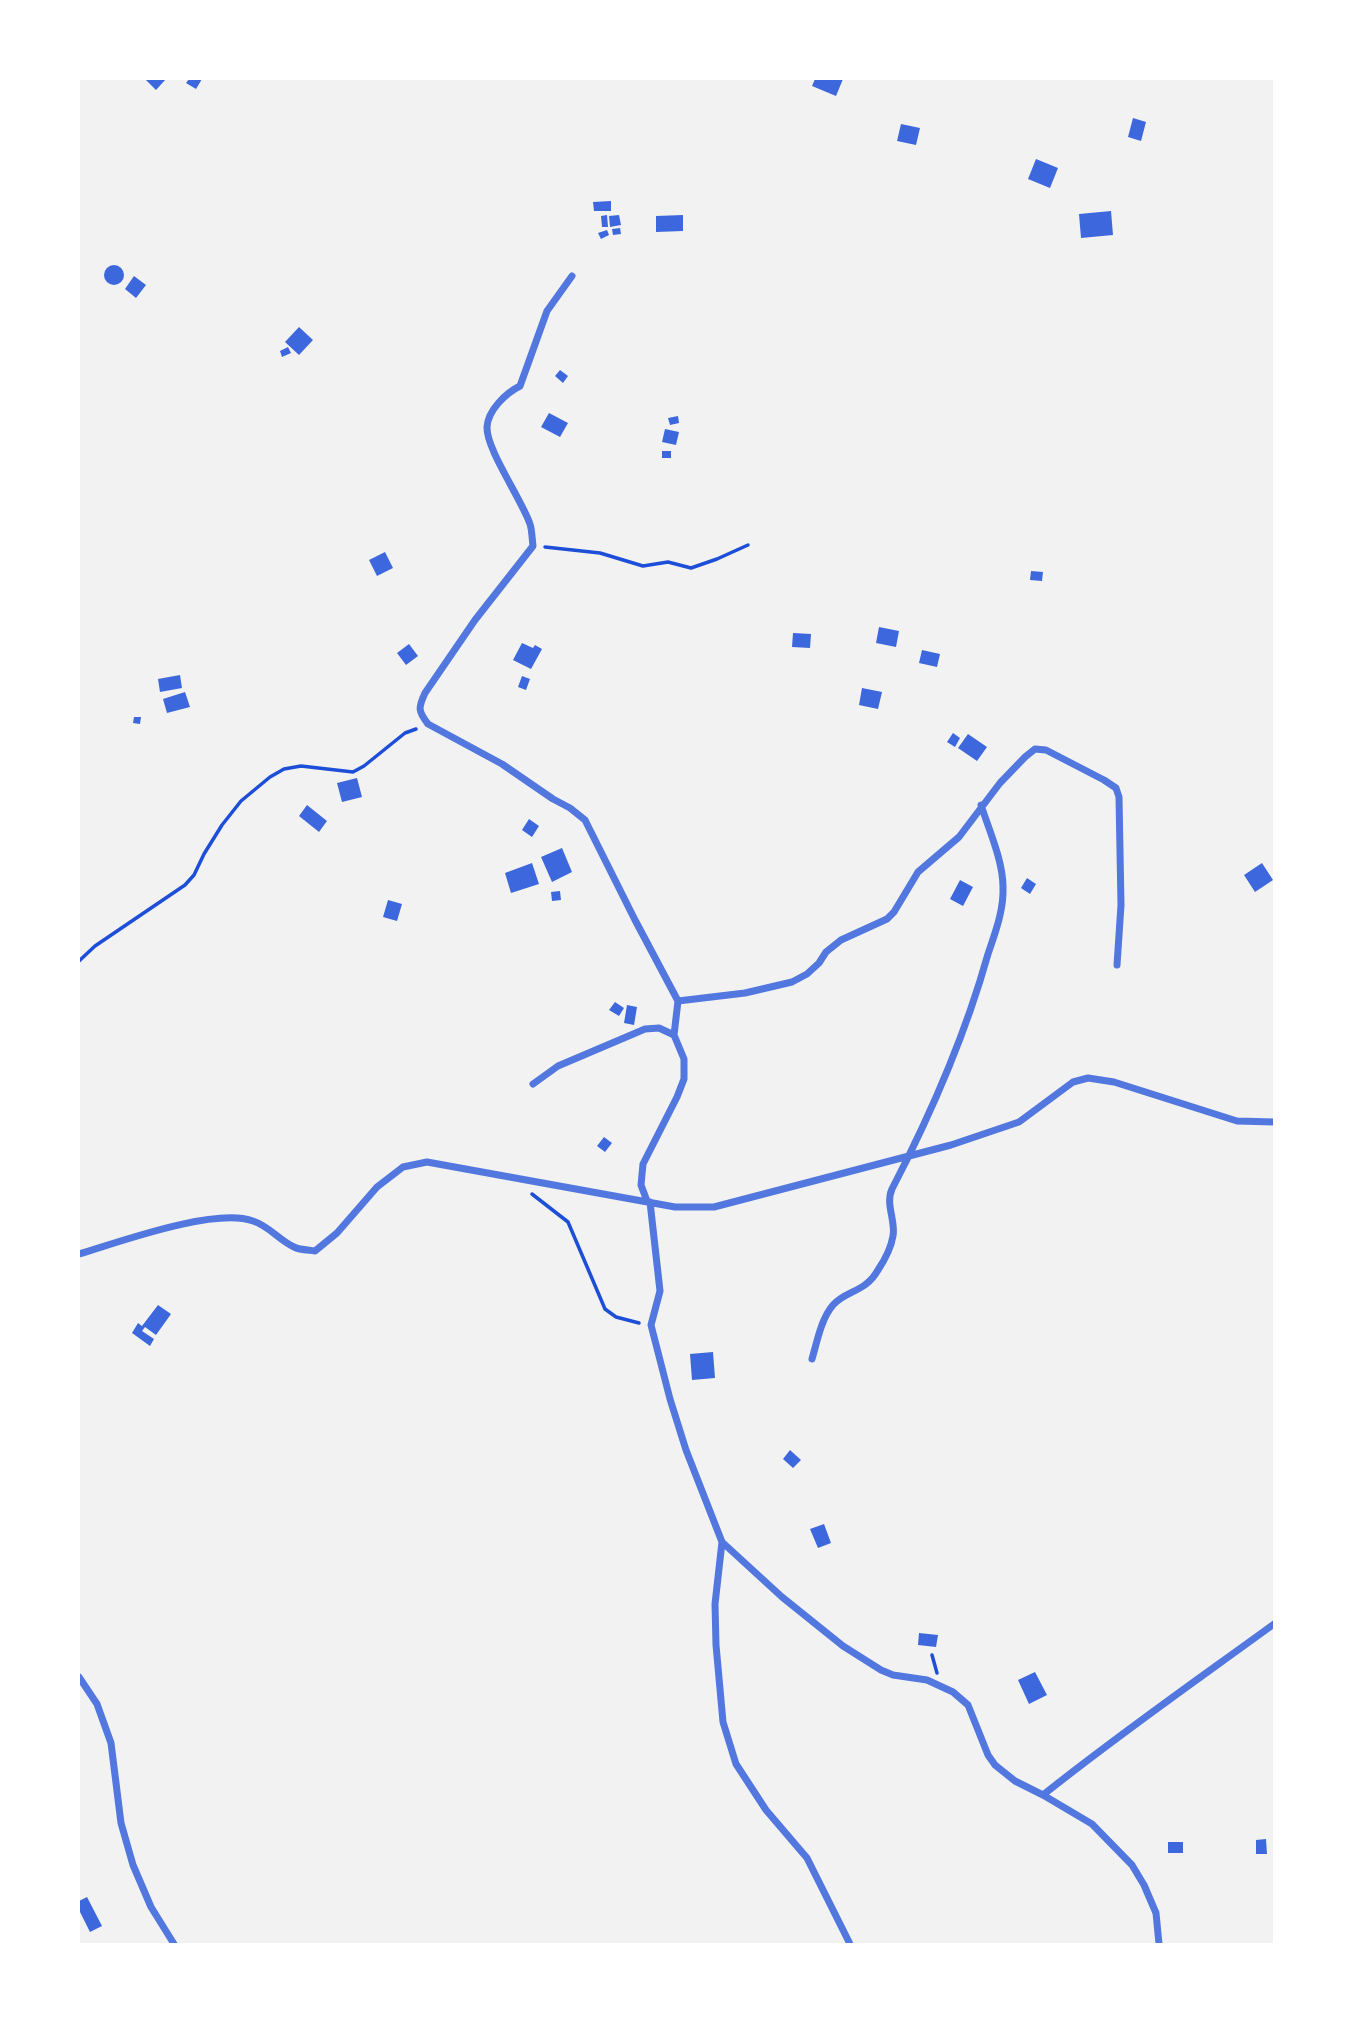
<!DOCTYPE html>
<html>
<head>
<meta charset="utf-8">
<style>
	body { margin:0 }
	#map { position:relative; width:1353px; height:2023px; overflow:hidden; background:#f2f2f2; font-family:"Roboto Condensed",sans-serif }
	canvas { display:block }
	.frame { position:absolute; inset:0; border:80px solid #fff; pointer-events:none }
</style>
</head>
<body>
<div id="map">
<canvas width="1353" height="2023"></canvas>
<div class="frame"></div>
</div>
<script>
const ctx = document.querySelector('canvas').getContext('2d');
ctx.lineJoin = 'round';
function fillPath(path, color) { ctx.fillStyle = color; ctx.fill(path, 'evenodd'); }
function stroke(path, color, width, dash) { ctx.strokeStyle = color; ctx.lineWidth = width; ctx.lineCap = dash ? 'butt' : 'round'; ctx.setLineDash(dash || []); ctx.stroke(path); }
fillPath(new Path2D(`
	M145,79H166L156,90Z
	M189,79H202L196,89L186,83Z
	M815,79H843L836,96L812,86Z
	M1133,118L1146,122L1141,141L1128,137Z
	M901,124L920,128L916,145L897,141Z
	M1036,159L1058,168L1050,188L1028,179Z
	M611,201V211H594L593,202Z
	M1111,211L1113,235L1081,238L1079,214Z
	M607,215L608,227H602L601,216Z
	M619,215L621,225L610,227L609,216Z
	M683,215V231L656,232V216Z
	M620,228L621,234L613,235L612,229Z
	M607,230L609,235L601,239L598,233Z
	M104 275a10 10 0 1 1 20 0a10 10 0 1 1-20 0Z
	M134,276L146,285L136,298L125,289Z
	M299,327L313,340L299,355L285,342Z
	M288,347L291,353L282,357L280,351Z
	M560,370L568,376L563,383L555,376Z
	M549,413L568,423L560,437L541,427Z
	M678,416L679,423L670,425L668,418Z
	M665,429L679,432L676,445L662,442Z
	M662,451H671V458H662Z
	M385,552L393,568L377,576L369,560Z
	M1031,571L1043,572L1042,581L1030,580Z
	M879,627L899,631L896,647L876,643Z
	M793,633L811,634L810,648L792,647Z
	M522,643L533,648L535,645L542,649L531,669L513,660Z
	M409,644L418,656L406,665L397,653Z
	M922,650L940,654L937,667L919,663Z
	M180,675L182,688L160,692L158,679Z
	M522,676L530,679L526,690L518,687Z
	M862,688L882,692L878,709L859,705Z
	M185,692L190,707L167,713L163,699Z
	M134,717H141L140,724L133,723Z
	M953,733L960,738L955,747L947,742Z
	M968,734L987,747L977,761L958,748Z
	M357,778L362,797L342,802L337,783Z
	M307,805L327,821L319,832L299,816Z
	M529,819L539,826L532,837L522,830Z
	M562,848L572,872L552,882L541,857Z
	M532,863L539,884L511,893L505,873Z
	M1262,863L1273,880L1255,892L1244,875Z
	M1027,878L1036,884L1030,894L1021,888Z
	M960,880L973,887L963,906L950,899Z
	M560,891L561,900L552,901L551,892Z
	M388,900L402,904L397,921L383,917Z
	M615,1002L624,1008L619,1016L609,1010Z
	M627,1005L637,1007L634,1025L624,1023Z
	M604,1137L612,1143L605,1152L597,1146Z
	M158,1305L171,1314L156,1335L145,1327L142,1331L154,1339L150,1346L132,1333L138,1323L142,1326Z
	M713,1352L715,1378L692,1380L690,1354Z
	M790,1450L801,1460L793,1468L783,1459Z
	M824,1524L831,1543L818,1548L810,1529Z
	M919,1633L938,1635L936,1647L918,1645Z
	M1035,1672L1047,1695L1029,1704L1018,1680Z
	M1266,1839L1267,1854H1256V1840Z
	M1168,1842H1183V1853H1168Z
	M87,1897L102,1926L90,1932L79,1910V1901Z`), '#3d67dc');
stroke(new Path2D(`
	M545,547L600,553L643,566L668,562L691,568L717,559L748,545
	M79,961L95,946L185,885L194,875L204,854L222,825L241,801L270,777L284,769L301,766L353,772L364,766L405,733L416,729
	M532,1194L568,1222L605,1309L616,1317L639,1323
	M932,1655L937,1673`), '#1d4ed8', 3.5);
stroke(new Path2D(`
	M572,276L547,311L520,386C506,393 488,410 487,427C486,449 522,500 530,524C532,530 532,538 533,546L475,620L425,693C418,708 418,711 428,724L502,764L553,799L570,808L585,820L635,920L678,1001L674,1035L684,1059V1079L677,1097L643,1164L641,1185L647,1201
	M678,1001L745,993L792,982L807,974L819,963L826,952L841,940L887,919L894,912L918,872L959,837L1000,783L1025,757L1035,749L1046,750L1104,780L1116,788L1119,797L1121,905L1117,965
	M533,1084L558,1066L645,1029L659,1028L674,1035
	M650,1202L660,1291L651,1325L670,1399L686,1450L722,1542L782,1597L843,1646L881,1670L893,1675L927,1680L953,1692L968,1705L988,1755L995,1765L1015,1781L1043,1795L1092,1824L1132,1865L1144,1885L1156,1913L1159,1944
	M79,1254C119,1242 215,1207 253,1221C269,1226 279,1240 294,1247C300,1250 309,1250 315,1251L337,1233L377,1187L403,1167L427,1162L675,1207H714L951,1145L1019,1122L1073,1082L1088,1078L1114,1082L1237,1121L1274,1122
	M812,1359C817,1342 821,1319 833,1305C846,1290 865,1293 878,1270C884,1261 891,1248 893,1236C896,1221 885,1204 892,1189C931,1114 965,1036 988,954C995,933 1004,910 1003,887C1003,861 989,830 981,805
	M722,1542L715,1604L716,1645L723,1722L736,1764L766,1810L807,1858L850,1944
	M79,1677L97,1704L111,1743L121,1823L133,1865L151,1907L174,1944
	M1043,1795C1118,1735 1197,1680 1274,1624`), '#5277de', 7);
</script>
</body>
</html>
